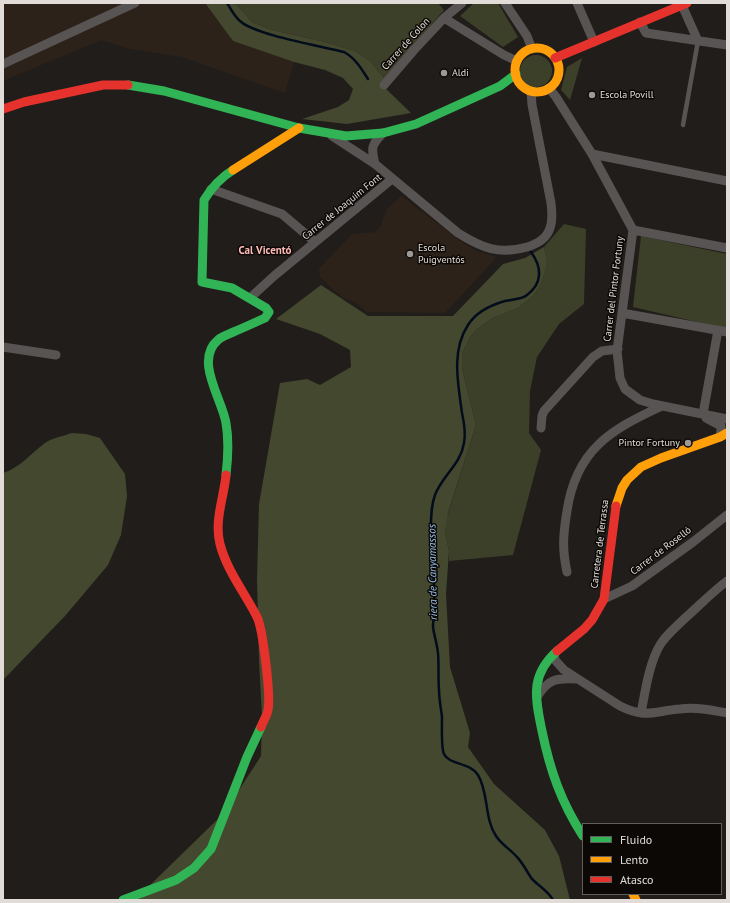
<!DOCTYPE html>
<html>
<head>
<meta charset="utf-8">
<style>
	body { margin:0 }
	#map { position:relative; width:730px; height:903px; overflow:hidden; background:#211d1a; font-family:"PT Sans",sans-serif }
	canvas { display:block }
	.frame { position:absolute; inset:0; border:4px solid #e1dcd8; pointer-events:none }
	.legend { position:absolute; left:582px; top:823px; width:140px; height:72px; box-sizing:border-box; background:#0b0806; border:1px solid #615d5a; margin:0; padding:5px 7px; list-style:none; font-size:12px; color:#e1dcd8 }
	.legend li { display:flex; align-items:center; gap:8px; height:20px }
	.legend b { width:20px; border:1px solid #615d5a }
</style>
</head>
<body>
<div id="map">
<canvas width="730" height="903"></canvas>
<div class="frame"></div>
<ul class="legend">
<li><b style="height:5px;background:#30b455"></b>Fluido</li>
<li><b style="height:5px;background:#ff9f0a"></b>Lento</li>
<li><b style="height:5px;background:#e5322d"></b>Atasco</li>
</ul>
</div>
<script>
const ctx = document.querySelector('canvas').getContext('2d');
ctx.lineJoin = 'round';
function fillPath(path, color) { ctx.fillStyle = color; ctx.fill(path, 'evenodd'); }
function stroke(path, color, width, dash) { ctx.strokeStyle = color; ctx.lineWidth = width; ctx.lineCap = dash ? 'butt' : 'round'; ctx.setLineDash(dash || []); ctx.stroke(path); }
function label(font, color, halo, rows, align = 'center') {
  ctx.font = font + ' "PT Sans",sans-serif'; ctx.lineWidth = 3; ctx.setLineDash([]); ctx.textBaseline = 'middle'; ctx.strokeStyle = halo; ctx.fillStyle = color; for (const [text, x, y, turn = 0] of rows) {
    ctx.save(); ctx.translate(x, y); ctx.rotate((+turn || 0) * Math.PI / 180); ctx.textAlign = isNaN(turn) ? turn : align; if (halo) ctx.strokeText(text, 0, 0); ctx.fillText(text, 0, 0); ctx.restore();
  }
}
fillPath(new Path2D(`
	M3,3H205L233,41L294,62L285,93L182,57L130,49L101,40L3,81Z
	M401,196L463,243L477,251L497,257L445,313L367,312L355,302L343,298L320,277L319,269L352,234L375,232L380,227L387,209Z`), '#2d2219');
fillPath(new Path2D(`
	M235,3H438L444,10L385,79L370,61L355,51L325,42L272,30L252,22Z
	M474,3H498L518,37L503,47L460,16Z
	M520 71a16 16 0 1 1 32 0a16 16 0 1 1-32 0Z
	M582,58L570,100L561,90L567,67Z
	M564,224L586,229L584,304L559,324L537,357L530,391L529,433L541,450L513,555L449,561V551L445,532L447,517L476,425L462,368V353L470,337L477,329L493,318L518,308L534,295L542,282L546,267V256L544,247Z
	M641,236L727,254V329L633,307Z`), '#3c4029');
fillPath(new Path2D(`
	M205,3H235L252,22L272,30L325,42L355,51L370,61L385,79L381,84L411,113L347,124L302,119L338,107L349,100L353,89L343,78L325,70L294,62L233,41Z
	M544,247L546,256V267L542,282L534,295L518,308L493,318L477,329L470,337L462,353V368L476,425L448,513L445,532L449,551L446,594L450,667L470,733L468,747L494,784L545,830L559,856L570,900H139L147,888L224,813L261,756L262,715L259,661L257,579L259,504L280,383L307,379L320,385L351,367L350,350L320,334L276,319L321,285L368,316H453L503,264L525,258Z
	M72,433L86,434L100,438L125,474L127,496L121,535L108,565L65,616L3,680V473C20,468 31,453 45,443C52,438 63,436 72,433Z`), '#43482e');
stroke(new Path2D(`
	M227,3C231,9 234,16 240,21C255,35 321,46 344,52C355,58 361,68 368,79
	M531,252C542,267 543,283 527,295C521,300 512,299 505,301C491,305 476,312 468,325C451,351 458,383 462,413C464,422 466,433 464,443C461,464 442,476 435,495C427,516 433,562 434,585C434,594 435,603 434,612C434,617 433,622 433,627C434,635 437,644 438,653C439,665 438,678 439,690C439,699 441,708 442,717C442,726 441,748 444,754C449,765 470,762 478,775C489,793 484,818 496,836C502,845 510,849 517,857C523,863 527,872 532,879C539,886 549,892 553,900`), '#030c1c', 2.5);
stroke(new Path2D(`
	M683,125L698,41`), '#575453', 4.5);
stroke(new Path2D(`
	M505,3L527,36L532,49
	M577,3L594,42
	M681,3L698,41
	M444,18L504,55L517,61
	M640,22L646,33L727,45
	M3,64L135,3
	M384,85L414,50L444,18L462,3
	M549,88L556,97L592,154L633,230L617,351L620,378L625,389L640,400L653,404L727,419
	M332,136L375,164L458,233C482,248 499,255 527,247C537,244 547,238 550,228C553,220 552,211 551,203L532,105L531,91
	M592,154L727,181
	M375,164C371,148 371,145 383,133
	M211,189L282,214L315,242
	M633,230L727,248
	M250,298L274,276L392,179
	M622,313L727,332
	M3,347L56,355
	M703,414L718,330
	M706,418L721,426V430L720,437
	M541,428L542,416L544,411L593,357L602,351L618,349
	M567,572C562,549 563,535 567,511C576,450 610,430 662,406
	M604,599L632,586L693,542L727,515
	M554,654L555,660L564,670L620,706C646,719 654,711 680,709C696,707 711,710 727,713
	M537,697C548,679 556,678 576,679
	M641,713C645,693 649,663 660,645C666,635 675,628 683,620C698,607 711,593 727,581`), '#575453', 9);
stroke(new Path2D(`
	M128,85L164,91L299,128L346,136L383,133L416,124L500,86L516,74
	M226,475C228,458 229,440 226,423C222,399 194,360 218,340C221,337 227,335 231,333C243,328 254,323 265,318L269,312L266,308L232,288L202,282L204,200C212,187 220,178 233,170
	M557,651C547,660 539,672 537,685C535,700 539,716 542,731C550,770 561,802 583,836
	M123,900L176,880L194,868L211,849L247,757L261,727`), '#30b455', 9);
stroke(new Path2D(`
	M515 70a22 22 0 1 1 44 0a22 22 0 1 1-44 0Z
	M233,170L299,128
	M616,506L622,488L627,480L641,467L661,458L720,437L727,433
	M633,894L636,900`), '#ff9f0a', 9);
stroke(new Path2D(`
	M555,58L687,3
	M3,109L24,102L103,85H128
	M226,475C224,497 214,521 220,544C227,571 245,593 257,617C263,629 271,697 268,710C267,716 263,721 261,727
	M557,651L584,629L592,620L604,599L616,506`), '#e5322d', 9);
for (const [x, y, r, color] of [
	[444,73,4,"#9e9996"],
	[592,95,4,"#9e9996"],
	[410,254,4,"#9e9996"],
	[688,443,4,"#9e9996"]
]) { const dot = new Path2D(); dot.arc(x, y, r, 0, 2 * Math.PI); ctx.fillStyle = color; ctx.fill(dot); stroke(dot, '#0b0806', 1.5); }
label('10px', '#e1dcd8', '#0b0806', [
	["Carrer de Colon",406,44,-48],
	["Carrer de Joaquim Font",342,207,-39],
	["Carrer del Pintor Fortuny",614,289,-83],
	["Carretera de Terrassa",600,544,-83],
	["Carrer de Roselló",661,551,-37]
]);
label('10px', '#e1dcd8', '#0b0806', [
	["Aldi",452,73],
	["Escola Povill",600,95],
	["Escola",418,248],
	["Puigventós",418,260],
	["Pintor Fortuny",680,443,"right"]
], 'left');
label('bold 11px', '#ffbab7', '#0b0806', [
	["Cal Vicentó",265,251]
]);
label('italic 11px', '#97c3ef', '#0b0806', [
	["riera de Canyamassos",433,572,-91]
]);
</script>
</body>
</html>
